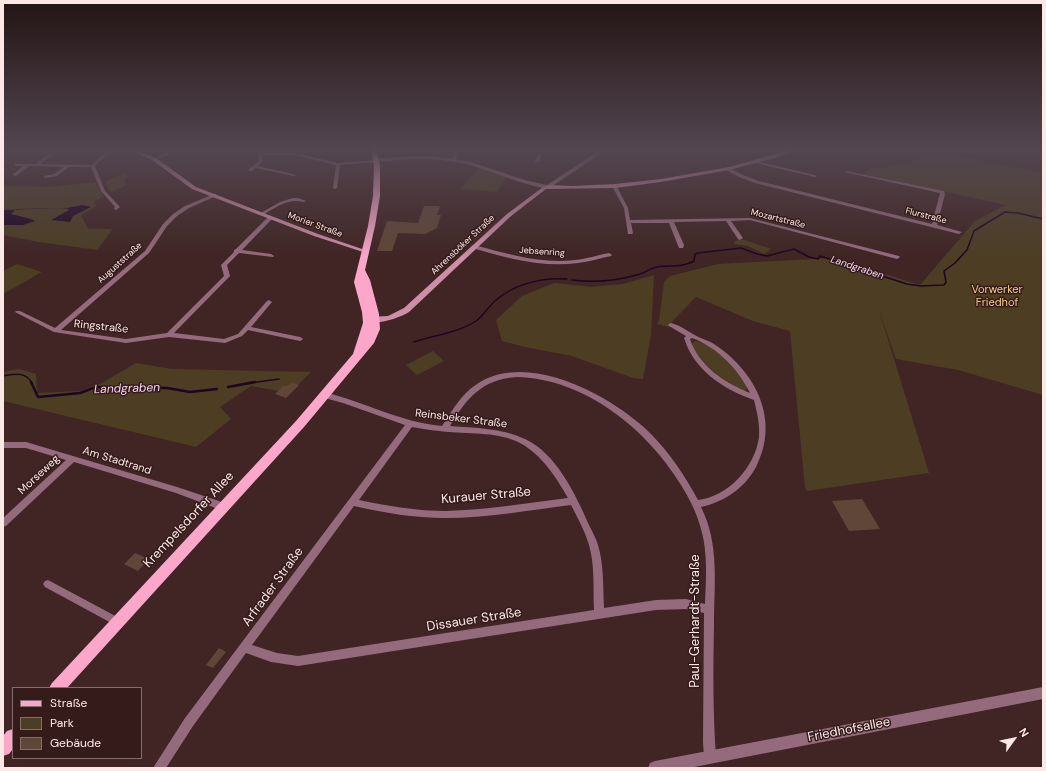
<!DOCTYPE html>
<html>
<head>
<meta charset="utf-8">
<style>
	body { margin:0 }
	#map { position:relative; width:1046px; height:771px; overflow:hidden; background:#402524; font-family:"DM Sans",sans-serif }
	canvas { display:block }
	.frame { position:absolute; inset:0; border:4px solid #fbe8e7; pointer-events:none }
	.legend { position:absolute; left:12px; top:687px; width:130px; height:72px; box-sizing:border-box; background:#361b1b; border:1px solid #856d6d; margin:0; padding:5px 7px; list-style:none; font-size:12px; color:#fbe8e7 }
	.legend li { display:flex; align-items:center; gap:8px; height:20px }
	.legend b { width:20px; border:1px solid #856d6d }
	.north { position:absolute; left:994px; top:719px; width:40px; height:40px; -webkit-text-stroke:3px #361b1b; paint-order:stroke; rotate:57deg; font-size:11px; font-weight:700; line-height:16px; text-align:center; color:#fbe8e7 }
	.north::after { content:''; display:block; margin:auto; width:14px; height:18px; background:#fbe8e7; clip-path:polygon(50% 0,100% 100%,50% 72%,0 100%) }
</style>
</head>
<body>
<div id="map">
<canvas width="1046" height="771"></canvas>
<div class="frame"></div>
<ul class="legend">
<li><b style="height:5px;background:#faa7ca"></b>Straße</li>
<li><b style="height:11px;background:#4c3d23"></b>Park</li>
<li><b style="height:11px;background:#604638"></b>Gebäude</li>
</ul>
<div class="north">N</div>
</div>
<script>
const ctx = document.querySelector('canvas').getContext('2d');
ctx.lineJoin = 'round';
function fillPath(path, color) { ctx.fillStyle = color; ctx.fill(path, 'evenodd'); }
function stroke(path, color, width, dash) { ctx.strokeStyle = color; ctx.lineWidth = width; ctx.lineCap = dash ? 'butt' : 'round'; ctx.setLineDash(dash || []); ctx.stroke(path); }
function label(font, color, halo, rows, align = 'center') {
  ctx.font = font + ' "DM Sans",sans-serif'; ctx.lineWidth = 3; ctx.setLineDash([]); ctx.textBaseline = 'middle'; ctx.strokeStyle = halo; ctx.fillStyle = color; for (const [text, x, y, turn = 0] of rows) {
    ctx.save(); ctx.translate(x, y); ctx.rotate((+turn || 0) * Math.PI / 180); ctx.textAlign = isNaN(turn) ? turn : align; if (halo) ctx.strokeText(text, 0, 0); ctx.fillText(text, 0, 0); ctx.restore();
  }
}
fillPath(new Path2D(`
	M946,154L1043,173V395L958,370L896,359L879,310L929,473L807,491L805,488L790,331L753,321L696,297L670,324L669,327L657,324L659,321L664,282L670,276L718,264L833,258L920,285L975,221L1006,205L862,174L871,168H881L911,161L929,155Z
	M480,167L507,176L497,192L460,189Z
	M124,173L128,176L124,180L127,185L111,192L105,182Z
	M95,182L104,197L94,201L96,206L81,215L88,229H113L97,250L39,242L3,235V186L50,187Z
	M739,240H745L771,249L764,254L748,246L734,244L735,241Z
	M17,264L42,272L3,294V271Z
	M654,275L651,335L643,379L633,378L572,356L525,347L502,341L496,320L522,296L554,283L591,287L623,284Z
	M695,341C719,344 736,370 749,387L745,391H742C718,376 708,369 691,346L692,343Z
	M433,351L444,361L417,375L406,365Z
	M136,363L172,369L311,372L290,393L251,386L220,407L231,419L196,447L3,401V372L19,369L36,374L37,393L80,391L102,383Z`), '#4c3d23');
fillPath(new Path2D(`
	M82,205L91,207L73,216L70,222L51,220L69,210L66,208L16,209L11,214L31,219L35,221L23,225H3V210L67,208Z`), '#1f0522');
stroke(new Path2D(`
	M572,280C595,283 617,281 640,274C646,272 651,268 657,267C670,265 682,268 694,261L695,254L698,253L741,248L757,254L767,256L794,249L809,257L818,259L820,256L907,284L921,286L944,285L946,282L944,271L955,263L967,250L974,231L1005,212L1018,213L1043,219
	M414,342C434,335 458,333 476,321C483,316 488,307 495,301C514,284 542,277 567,279
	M3,376C14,374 25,371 32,383
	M250,383L279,379`), '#1f0522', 1.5);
stroke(new Path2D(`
	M31,382L38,397L80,393L96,387L167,388L190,392L217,389
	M228,387L255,382`), '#1f0522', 2.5);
fillPath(new Path2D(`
	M424,206H440L437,215H441L437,228L425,234L398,233L392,251H377L387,221L418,223Z
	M293,383L299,385L286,398L275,394L283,386H286Z
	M862,499L880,529L849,531L832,501Z
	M135,553L149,559L138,571L124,564Z
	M219,648L226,652L213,668L206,665Z`), '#604638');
fillPath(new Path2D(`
	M112,150H118L102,159L95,166L105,191L120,207L116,210L114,209L115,207L101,191L91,167H69L57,176L46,178L44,177V176L54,174L64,167L29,166L16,176L12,175L23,166H15V164H35L51,153L53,154L52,155L40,164L92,165L100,157Z
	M169,150H174L168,155L154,160L152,159L166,153Z
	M257,150H261V153H295L338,163L377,160L379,161L377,162L340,165L337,188L335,189L333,188L336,165L295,155H262L263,161L258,166L296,175L294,176L255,168L253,171H249V169L259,161Z
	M456,150H460L455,161H451V160Z
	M540,150H544L539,162H535V161Z
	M755,161L815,175L817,176L815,177L755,163Z
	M726,168H730L743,175L759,181L932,224L940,193L844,172L846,171L944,191L945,194L937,225L962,232L959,234L755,183L739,177L726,170Z
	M612,185H616L628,208L630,220L750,218L899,256L900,257L897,259L750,220L731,221L743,238L740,240L738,239L726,221L674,222L684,245L683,248H679L669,223H631L633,233L632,234H628L624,208L612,186Z
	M214,194H216V196L189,208L177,216L167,226L149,253L61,330L126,339L167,333L224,276L221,265L234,252V250L236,249L268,217H270L272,218V219L242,250L271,254L274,256L273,257L239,253L227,265L230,276L229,277L174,333L224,339L238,334L267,301L269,300L272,302L251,327L300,337L302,338L303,339L302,340L300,341L248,330L242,336L225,343L169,337L126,343L54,332L15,312L16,311H20L55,328L145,251L163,224L173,214L185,206Z
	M293,198H298L306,201L304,202C288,198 276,207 263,215L259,214L280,202Z
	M474,245C508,254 540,264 575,260C587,259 598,255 609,253L612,255L611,256C600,258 589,262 578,263C542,268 507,258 472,248V246Z
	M671,323C679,325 686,330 693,334C701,339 709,340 717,346C757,374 780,421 756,467C745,488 724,502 701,507C720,545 714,585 714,626C713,670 713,714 716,757L714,761L710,763L706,761L704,757L703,742L704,613L686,609L656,610L298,666L271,662L246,653L193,726L166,768H153L185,718L405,425L343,403L321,397L320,395L321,393L324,392C365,402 399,422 442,426C452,411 461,394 477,384C528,350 612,396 650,433C670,453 685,476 698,500C729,496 755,467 759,437C760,425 757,412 754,400C723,389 694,370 684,338L686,336L669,326L668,325L669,324ZM692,338C717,347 739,370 750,393C725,383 699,366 690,339ZM516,377C584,378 647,429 681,485C689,498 697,513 701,529C708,553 706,579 705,604L686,599L656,600L604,608C603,587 604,565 598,545C596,538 592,531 589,525C576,495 556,453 525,439C501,428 475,428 450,426C467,398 481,380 516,377ZM412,427C424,429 436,431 448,432C472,434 499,432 520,443C542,455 556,477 568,498C527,503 487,510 446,511C417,511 387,506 359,500ZM571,505C577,517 585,531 589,545C595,566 593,588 594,610L298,656L277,653L252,645L354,506C384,513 415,518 445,518C487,518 530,510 571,505Z
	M3,442H26L177,487L219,501L225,505L226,508L225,511L222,512L213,507L176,493L74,462L6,526L3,527V518L66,460L26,448H3Z
	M48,580L121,619L123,622L121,625L118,627L115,625L45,587L43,584L45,581Z`), '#946b7c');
fillPath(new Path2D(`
	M600,150H606L548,189C519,184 493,171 466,164C436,157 406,159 377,162L375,161C381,157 391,158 398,157C426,155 453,157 480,165C502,172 524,181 547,185Z
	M1043,687V699L689,768H648L650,763L655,761Z`), '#946b7c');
fillPath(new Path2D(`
	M129,150H136L156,158L196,187L318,234L368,251L365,253L363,252L314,236L192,189L152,160Z
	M789,150H797L775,158L729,170L661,182L615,188L546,189L511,216L409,312C399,318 375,327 364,319L368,317L388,316L404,308L507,214L543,187L550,185L572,186L615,184L661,179L729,167Z`), '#ce8da8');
fillPath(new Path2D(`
	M371,150H377L380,166V196L375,226L365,270L370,280L379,314L380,329L374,343L304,427L67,688H49L52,683L296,421L353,354L363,323L362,312L354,282L368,226L373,196L374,166Z
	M13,729V749L9,754L3,756V736L7,731Z`), '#faa7ca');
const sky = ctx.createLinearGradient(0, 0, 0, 258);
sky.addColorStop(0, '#231414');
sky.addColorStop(0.58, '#534650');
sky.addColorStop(1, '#53465000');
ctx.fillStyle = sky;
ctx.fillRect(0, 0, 1046, 258);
label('9px', '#fbe8e7', '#361b1b', [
	["Flurstraße",926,216,14],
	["Mozartstraße",778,219,14],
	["Morier Straße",315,225,20],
	["Ahrensböker Straße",463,245,-43],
	["Jebsenring",542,252,4],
	["Auguststraße",120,263,-42]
]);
label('italic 10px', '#f5d5f8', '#361b1b', [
	["Landgraben",857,268,18]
]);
label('11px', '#f3cc88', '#361b1b', [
	["Vorwerker",997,290],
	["Friedhof",997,303]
]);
label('11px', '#fbe8e7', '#361b1b', [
	["Ringstraße",101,327,6],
	["Reinsbeker Straße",461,419,7],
	["Am Stadtrand",117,461,17],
	["Morseweg",39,475,-43]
]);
label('italic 12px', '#f5d5f8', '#361b1b', [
	["Landgraben",127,389,-2]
]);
label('13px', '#fbe8e7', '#361b1b', [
	["Kurauer Straße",486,496,-5],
	["Krempelsdorfer Allee",189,520,-47],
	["Arfrader Straße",273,587,-54],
	["Dissauer Straße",474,620,-9],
	["Paul-Gerhardt-Straße",696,621,-90],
	["Friedhofsallee",849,730,-11]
]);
</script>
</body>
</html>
